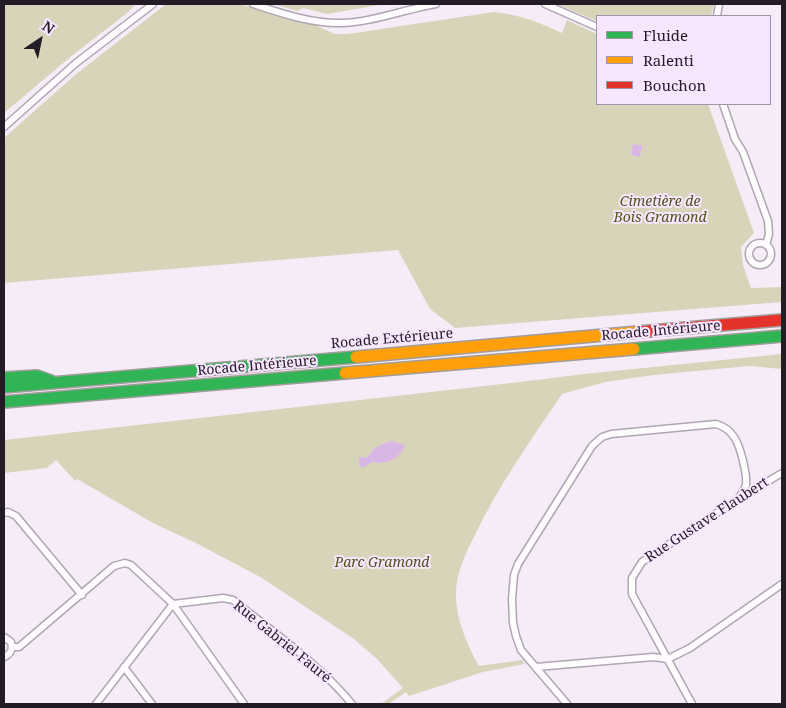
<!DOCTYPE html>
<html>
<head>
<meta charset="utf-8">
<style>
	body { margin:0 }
	#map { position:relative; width:786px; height:708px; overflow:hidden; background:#f5ecf8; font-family:"Noto Serif",serif }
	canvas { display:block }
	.frame { position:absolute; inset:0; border:5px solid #231b26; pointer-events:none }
	.legend { position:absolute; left:596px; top:15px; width:175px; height:90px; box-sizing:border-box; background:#f8e6fe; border:1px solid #a395a8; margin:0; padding:6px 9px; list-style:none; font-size:15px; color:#231b26 }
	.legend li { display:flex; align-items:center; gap:10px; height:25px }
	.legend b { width:25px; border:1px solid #a395a8 }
	.north { position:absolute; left:15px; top:15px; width:50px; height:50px; -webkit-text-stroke:4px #f8e6fe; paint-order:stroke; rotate:34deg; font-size:14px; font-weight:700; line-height:20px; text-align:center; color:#231b26 }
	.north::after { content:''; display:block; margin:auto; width:18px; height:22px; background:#231b26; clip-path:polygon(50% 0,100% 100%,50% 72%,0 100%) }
</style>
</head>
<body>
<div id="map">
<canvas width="786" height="708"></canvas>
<div class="frame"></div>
<ul class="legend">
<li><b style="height:6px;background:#30b455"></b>Fluide</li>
<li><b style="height:6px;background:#ff9f0a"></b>Ralenti</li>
<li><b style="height:6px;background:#e5322d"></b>Bouchon</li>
</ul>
<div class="north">N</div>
</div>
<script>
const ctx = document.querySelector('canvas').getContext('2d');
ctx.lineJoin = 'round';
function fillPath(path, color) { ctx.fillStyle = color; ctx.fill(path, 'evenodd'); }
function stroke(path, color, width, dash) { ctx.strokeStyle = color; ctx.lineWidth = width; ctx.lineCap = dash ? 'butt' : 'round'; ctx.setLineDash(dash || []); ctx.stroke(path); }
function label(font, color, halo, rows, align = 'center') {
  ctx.font = font + ' "Noto Serif",serif'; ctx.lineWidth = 4; ctx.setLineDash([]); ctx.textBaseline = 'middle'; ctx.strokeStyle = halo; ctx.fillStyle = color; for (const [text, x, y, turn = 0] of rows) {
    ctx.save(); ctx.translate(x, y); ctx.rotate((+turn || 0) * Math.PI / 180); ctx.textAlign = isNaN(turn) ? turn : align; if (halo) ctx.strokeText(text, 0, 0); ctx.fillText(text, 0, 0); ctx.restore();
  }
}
fillPath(new Path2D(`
	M4,4H136L126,14L74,54L4,113Z
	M166,4H240L317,26L335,34H348L494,12C521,15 538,22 562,33L567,20L597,34V104H708L754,233L741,247L743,265L751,288L782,287V302L455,328L430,309L398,250L4,283V138L75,75Z
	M274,4H385L327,14L303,8L297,11Z
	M557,4H714L711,16H597V21Z
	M782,354V369L749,366L654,375L605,382L562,394C531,440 498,486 474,537C465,554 456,574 456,594C456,619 467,645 479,666L522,660L525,664L483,672L409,696L406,692L388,704H381L403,688L377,659L354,639L262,578L196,543L153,523L77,479L75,481L56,460L47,468L4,473V440L520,382L584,374Z`), '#d8d4ba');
fillPath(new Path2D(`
	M633,144L642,146L640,157L631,155Z
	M391,441L403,444L405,447C396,460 388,465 372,462L364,467L359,466V457C370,460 369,453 375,448C379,445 386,443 391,441Z`), '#d9b7e5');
const street = new Path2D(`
	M253,4C281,13 312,24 341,23C369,23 406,9 436,4
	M545,4L597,27
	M717,16L719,4
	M723,104L735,139L743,152L768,221L769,234L766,245
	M4,127L76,63L153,4
	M749 254a11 11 0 1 1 22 0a11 11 0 1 1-22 0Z
	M4,513L8,512L16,516L82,595
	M173,604L223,598L233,600C274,633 319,664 352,704
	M4,637L11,642C13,650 11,654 4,657
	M12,647H19L114,566L125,563L131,565L173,604L244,704
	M124,667L152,704
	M536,667L653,657L668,659L690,648L782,584
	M96,704L173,604
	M567,704L521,650L516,636L513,623L512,599L514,575L518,564L592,446L602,437L611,434L716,424C734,429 739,444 743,461C745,469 747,477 746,485C744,491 741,495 738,499
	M692,704L632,594V578L642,562L738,499L782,473`);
const fast = new Path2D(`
	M634,349L782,336
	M4,378L37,376L51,381
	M4,387L356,357
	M4,402L345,373`);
const slow = new Path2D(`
	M356,357L638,332
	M345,373L634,349`);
const jam = new Path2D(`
	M638,332L782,320`);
stroke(street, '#aea6b0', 9);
stroke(fast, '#a19d9a', 14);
stroke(slow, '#a19d9a', 14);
stroke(jam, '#a19d9a', 14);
stroke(street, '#fefcfe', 6);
stroke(fast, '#30b455', 11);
stroke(slow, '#ff9f0a', 11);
stroke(jam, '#e5322d', 11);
label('italic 14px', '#535219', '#f8e6fe', [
	["Cimetière de",660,202],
	["Bois Gramond",660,218],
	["Parc Gramond",382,563]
]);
label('14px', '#231b26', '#f8e6fe', [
	["Rocade Intérieure",661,331,-5],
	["Rocade Extérieure",392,339,-5],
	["Rocade Intérieure",257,366,-5],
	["Rue Gustave Flaubert",707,520,-33],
	["Rue Gabriel Fauré",282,642,39]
]);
</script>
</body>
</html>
